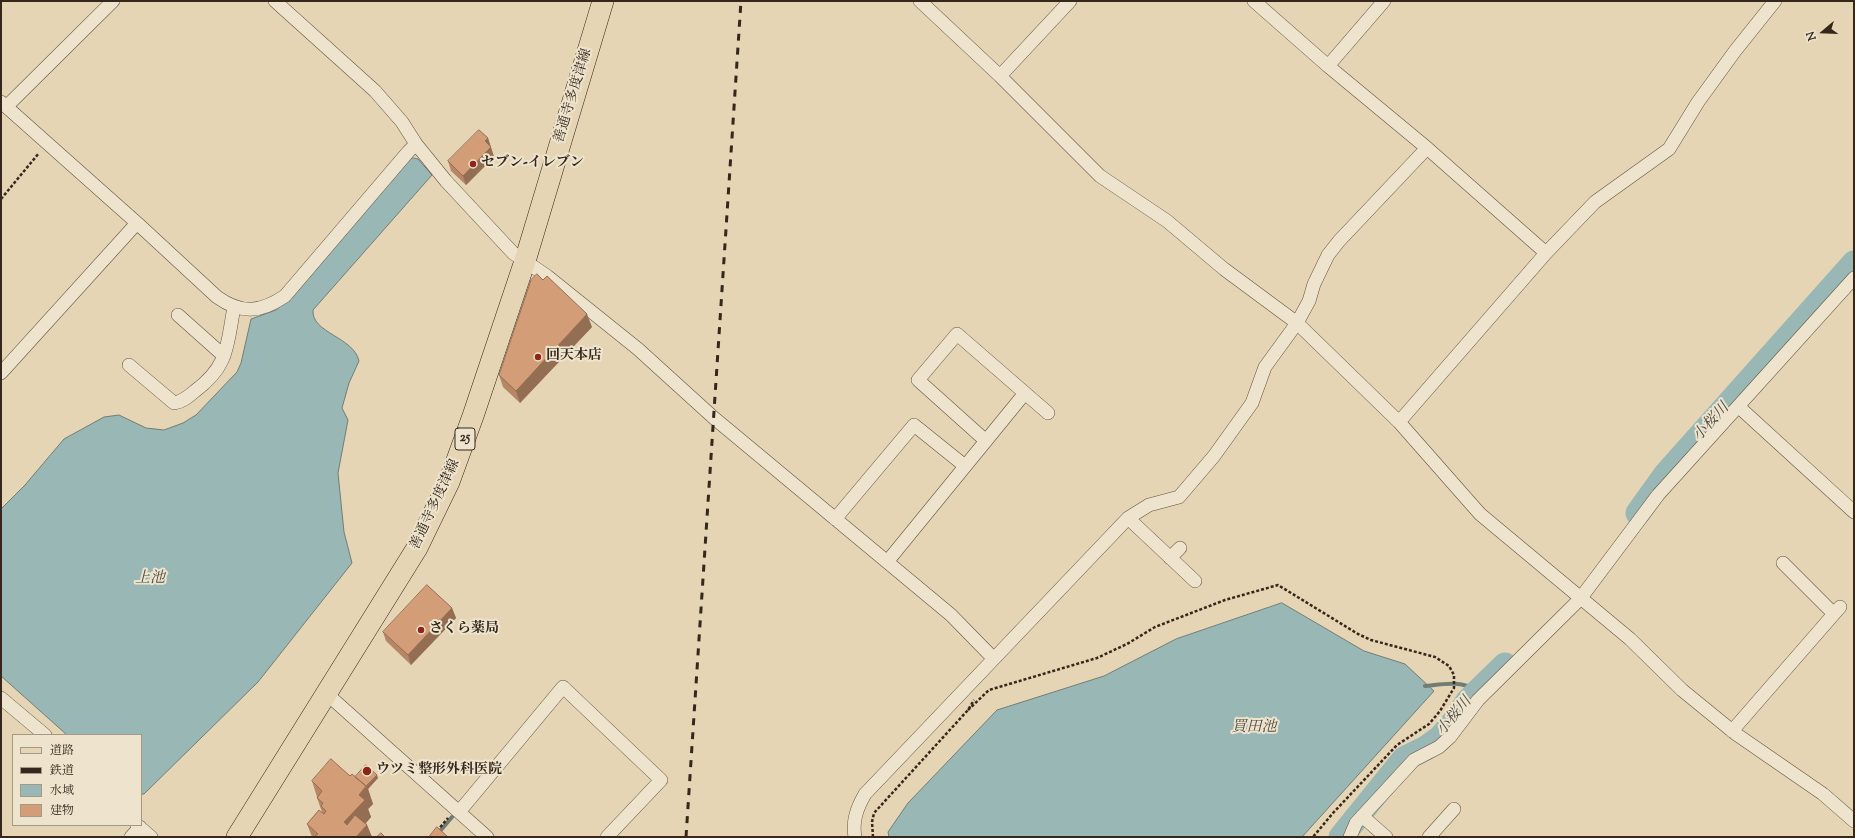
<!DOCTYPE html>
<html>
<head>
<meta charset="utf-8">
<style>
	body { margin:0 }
	#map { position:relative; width:1855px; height:838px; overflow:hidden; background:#e5d5b4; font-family:"Sorts Mill Goudy","Noto Serif JP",serif }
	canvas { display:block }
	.frame { position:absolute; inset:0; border:2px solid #35271b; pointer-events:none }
	.legend { position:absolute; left:12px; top:734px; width:130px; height:92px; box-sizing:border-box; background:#eee4ce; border:1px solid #a49886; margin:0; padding:5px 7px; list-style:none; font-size:12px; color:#35271b }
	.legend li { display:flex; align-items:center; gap:8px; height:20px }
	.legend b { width:20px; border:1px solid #a49886 }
	.north { position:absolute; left:1803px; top:12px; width:40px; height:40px; -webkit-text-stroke:3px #eee4ce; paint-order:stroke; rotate:251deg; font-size:11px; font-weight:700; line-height:16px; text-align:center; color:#35271b }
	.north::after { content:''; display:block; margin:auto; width:14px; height:18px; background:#35271b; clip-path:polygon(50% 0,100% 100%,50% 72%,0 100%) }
</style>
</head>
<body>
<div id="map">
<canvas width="1855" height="838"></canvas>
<div class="frame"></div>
<ul class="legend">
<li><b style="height:5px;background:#e5d5b4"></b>道路</li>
<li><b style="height:5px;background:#35271b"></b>鉄道</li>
<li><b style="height:11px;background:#98b7b5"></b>水域</li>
<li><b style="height:11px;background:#d39d77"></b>建物</li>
</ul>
<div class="north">N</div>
</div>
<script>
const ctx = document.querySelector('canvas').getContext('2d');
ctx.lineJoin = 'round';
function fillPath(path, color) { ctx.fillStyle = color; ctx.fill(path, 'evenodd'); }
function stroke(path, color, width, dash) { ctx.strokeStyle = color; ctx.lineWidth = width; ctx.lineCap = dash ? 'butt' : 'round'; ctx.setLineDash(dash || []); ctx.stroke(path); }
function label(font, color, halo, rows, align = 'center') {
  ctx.font = font + ' "Sorts Mill Goudy","Noto Serif JP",serif'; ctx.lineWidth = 4; ctx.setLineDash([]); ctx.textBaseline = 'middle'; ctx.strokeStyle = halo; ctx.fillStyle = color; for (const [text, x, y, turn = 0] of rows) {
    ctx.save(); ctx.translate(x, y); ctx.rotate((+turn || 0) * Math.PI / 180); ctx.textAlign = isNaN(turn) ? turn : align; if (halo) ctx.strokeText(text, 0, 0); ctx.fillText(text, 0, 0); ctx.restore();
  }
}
const water = new Path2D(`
	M414,158L418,159L432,175L313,310C311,333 354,337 359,361L349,383L342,408L348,420L338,473L344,532L352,563L258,682L144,794H141V735H67L1,676V509L25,485L64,439L104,417L119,415L146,428L164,430L183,423L196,415L237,372L241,363L251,319L276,310L292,297L409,159Z
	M1282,603L1364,651L1405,664L1434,691L1302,837H889L888,832L908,803L997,710L1104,676L1176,639Z`);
fillPath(water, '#98b7b5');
stroke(water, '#707d77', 1);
stroke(new Path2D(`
	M1425,686C1444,684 1461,680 1478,691
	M435,837L452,817`), '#707d77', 4);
stroke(new Path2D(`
	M1638,513L1666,474L1854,263
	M1341,837L1404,759L1426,748L1440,738L1454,722L1468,701L1505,665`), '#98b7b5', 25);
const street = new Path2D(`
	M275,1L375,91L402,122L416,144L446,181L513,253L547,276L638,349L714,418L951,615L993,658
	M920,1L1000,76L1100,176L1167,221L1224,269L1297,323L1399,422L1480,514L1630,639L1682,690L1736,734L1823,794L1854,821
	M1254,1L1328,66L1427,148L1546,253
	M1328,66L1384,1
	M1000,76L1070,1
	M1,102L137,223
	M7,106L113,1
	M178,315L224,356
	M129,365L174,403C182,402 188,397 195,391C229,366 227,345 234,307
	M1,373L137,223L217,297C241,314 260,313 285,296L408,152L416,144
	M1739,407L1854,512
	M1399,422L1546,253L1595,202L1669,149L1698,102L1735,51L1775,1
	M986,441L918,380L957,334L1048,413
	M1128,518L1195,581
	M835,519L914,425L965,466
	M1170,558L1180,548
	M887,562L1025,393
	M1783,563L1834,614
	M327,694L487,837
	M1,698L45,735
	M1732,731L1840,607
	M459,812L563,687L661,780L607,837
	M1362,816L1386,837
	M137,825L151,837
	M131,837L140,827
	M855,837C852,821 857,808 865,794L1128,518L1149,505L1179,497L1214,456L1252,403L1265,367L1297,323L1309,301L1314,284L1328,255L1339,241L1427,148
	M1350,837L1356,823L1414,760L1439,747L1450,737L1478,700L1580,599L1658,495L1854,278
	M1429,837L1454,809`);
const primary = new Path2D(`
	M237,837L417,548L449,482L473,416L525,261L603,1`);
stroke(street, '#615241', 14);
stroke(primary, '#35271b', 22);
stroke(new Path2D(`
	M1,199L39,153
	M968,710L989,690L1097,658L1127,644L1155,627L1225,600L1278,585L1358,634L1371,640L1435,657L1449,666L1454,675V688L1440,711L1429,724L1397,745L1333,813L1313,837
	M437,831L448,818
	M873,837L872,822L874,813L968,710L974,700`), '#35271b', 2.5, [3, 2]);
stroke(street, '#eee4ce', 13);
stroke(primary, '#e5d5b4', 21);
stroke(new Path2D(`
	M686,837L741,1`), '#35271b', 3, [7, 7]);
fillPath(new Path2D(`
	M488,138L494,157L466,185L451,171L448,161Z
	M592,327L520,403L503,387L499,375Z
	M452,608L456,618L411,665L386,641L383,632Z
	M355,777L378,778L368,789L373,804L368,809L371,817L366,823L367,825L372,837H312L307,824L322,812L317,798V797L312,781Z`), '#b58766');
fillPath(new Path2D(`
	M488,138L494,157L466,185L463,176L485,141Z
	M587,314L592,327L520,403L516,391Z
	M452,608L456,618L411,665L408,655Z
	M377,775L378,778L368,789L373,804L368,809L371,817L354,837L344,822L359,795Z
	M367,825L372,837H356Z`), '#946e53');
const building = new Path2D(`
	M479,130L488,138L485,141L491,147L463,176L448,161Z
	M537,274L543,280L547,276L587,314L516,391L499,375L531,280Z
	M427,585L452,608L408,655L383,632Z
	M331,759L350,776L352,774L366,786L359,795L365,800L344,822L347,825L355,815L367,825L356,837H316L315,836L318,834L307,824L319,810L324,814L326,811L321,806L323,803L317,798L322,791L312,781Z
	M366,765L377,775L366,786L355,777Z
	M437,827L448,837H429Z
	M381,833L385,837H377Z`);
fillPath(building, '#d39d77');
stroke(building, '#946e53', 1);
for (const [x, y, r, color] of [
	[473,164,4,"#8f2418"],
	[538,357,4,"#8f2418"],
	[421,630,4,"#8f2418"],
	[367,771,5,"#8f2418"]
]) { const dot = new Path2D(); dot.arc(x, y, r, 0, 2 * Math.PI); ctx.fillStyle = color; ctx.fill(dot); stroke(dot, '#eee4ce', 1.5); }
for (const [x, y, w] of [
	[465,439,20]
]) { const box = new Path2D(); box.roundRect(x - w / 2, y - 11, w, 22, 3); ctx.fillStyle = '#eee4ce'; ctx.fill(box); stroke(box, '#35271b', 1); }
label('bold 13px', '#35271b', null, [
	["25",465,439]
]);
label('14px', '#35271b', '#eee4ce', [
	["善通寺多度津線",574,96,-73],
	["善通寺多度津線",436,505,-65]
]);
label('bold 14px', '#35271b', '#eee4ce', [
	["セブン-イレブン",481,164],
	["回天本店",546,357],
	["さくら薬局",429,630],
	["ウツミ整形外科医院",376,771]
], 'left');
label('italic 15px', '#4e4b42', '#eee4ce', [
	["小桜川",1712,423,-48],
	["上池",150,579],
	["小桜川",1455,717,-50],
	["買田池",1254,728]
]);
</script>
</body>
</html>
